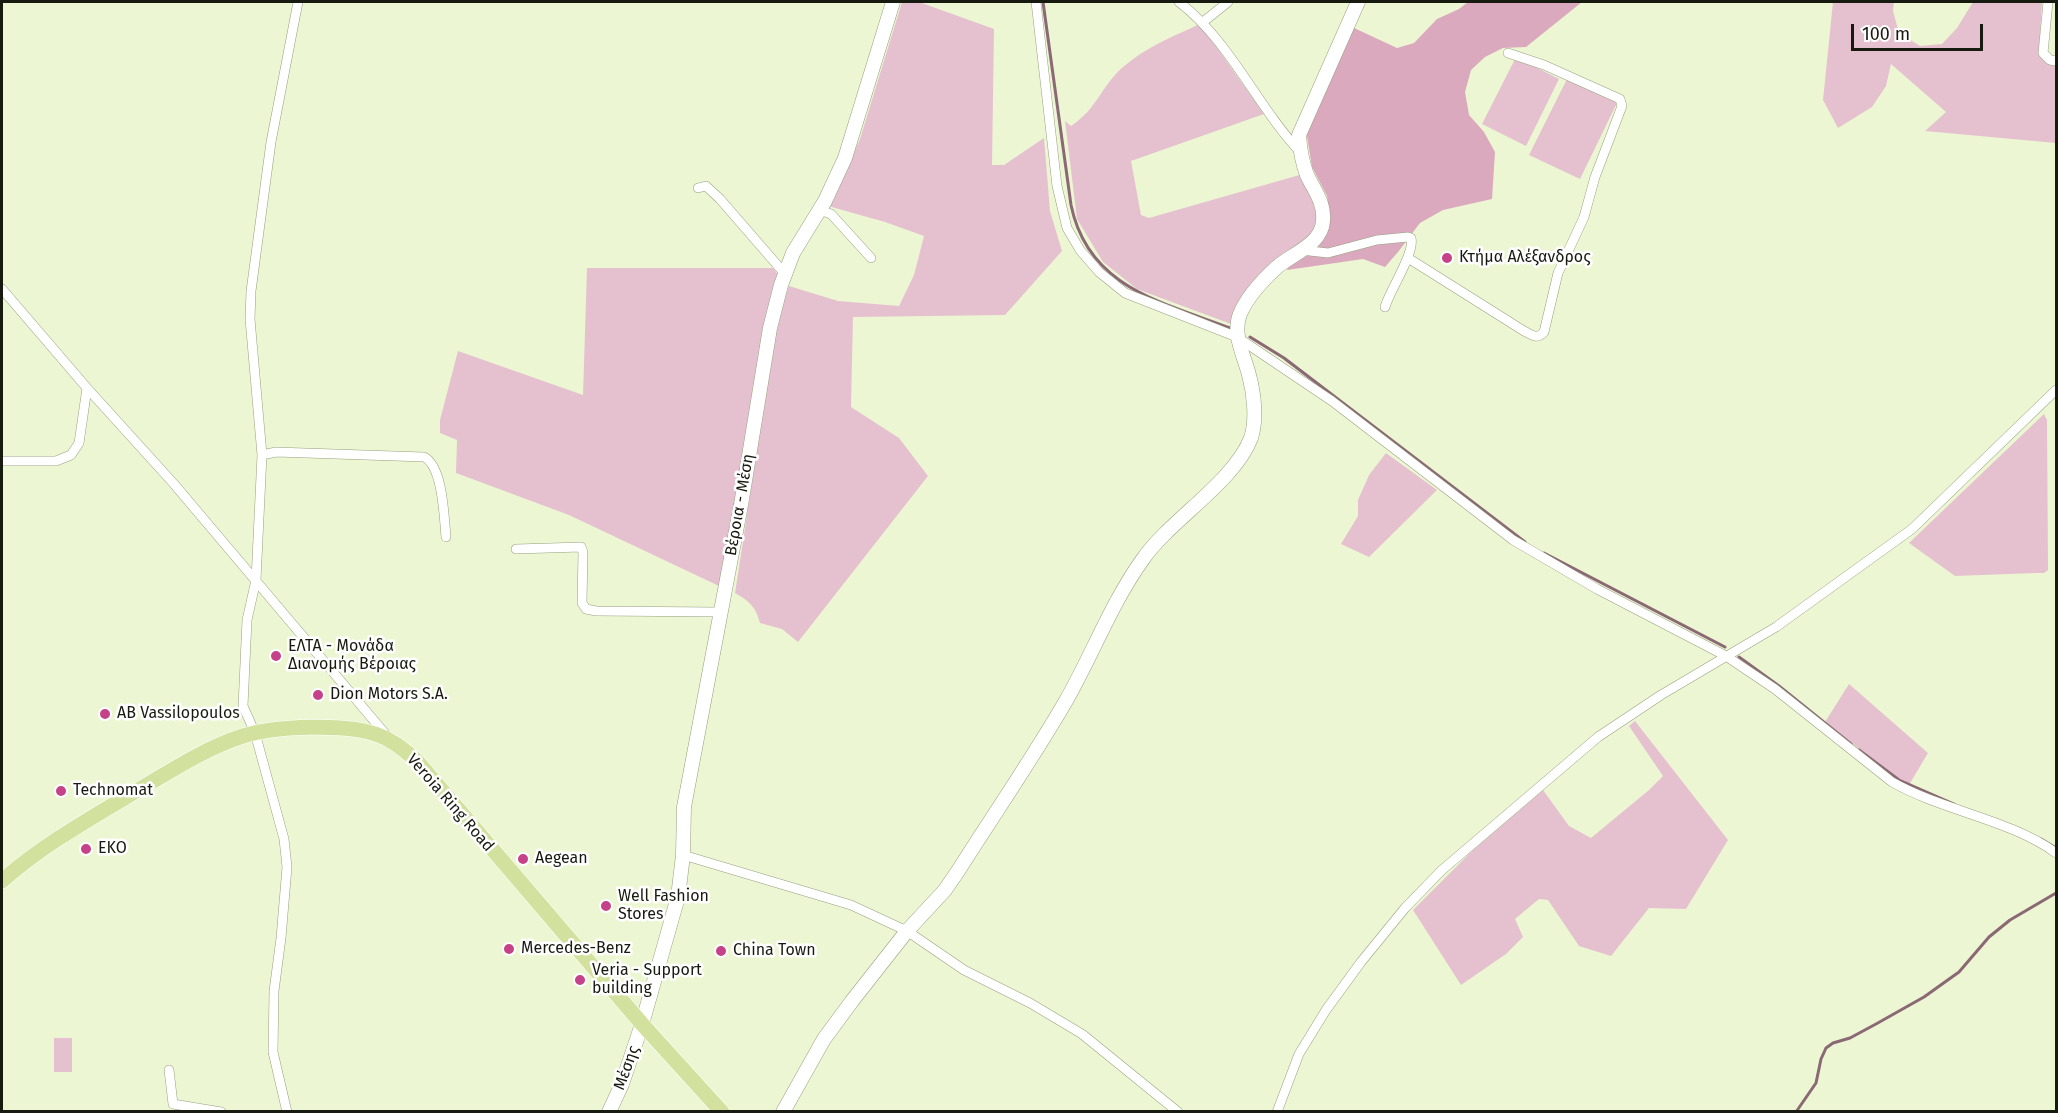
<!DOCTYPE html>
<html>
<head>
<meta charset="utf-8">
<style>
	body { margin:0 }
	#map { position:relative; width:2058px; height:1113px; overflow:hidden; background:#ecf6d3; font-family:"Fira Sans",sans-serif }
	canvas { display:block }
	.frame { position:absolute; inset:0; border:3px solid #171a0e; pointer-events:none }
	.scale { position:absolute; left:1851px; top:24px; width:132px; height:27px; box-sizing:border-box; border:3px solid #171a0e; border-top:0; padding-left:8px; font-size:18px; line-height:21px; white-space:nowrap; color:#171a0e; -webkit-text-stroke:4px #fff; paint-order:stroke }
</style>
</head>
<body>
<div id="map">
<canvas width="2058" height="1113"></canvas>
<div class="frame"></div>
<div class="scale">100 m</div>
</div>
<script>
const ctx = document.querySelector('canvas').getContext('2d');
ctx.lineJoin = 'round';
function fillPath(path, color) { ctx.fillStyle = color; ctx.fill(path, 'evenodd'); }
function stroke(path, color, width, dash) { ctx.strokeStyle = color; ctx.lineWidth = width; ctx.lineCap = dash ? 'butt' : 'round'; ctx.setLineDash(dash || []); ctx.stroke(path); }
function label(font, color, halo, rows, align = 'center') {
  ctx.font = font + ' "Fira Sans",sans-serif'; ctx.lineWidth = 5; ctx.setLineDash([]); ctx.textBaseline = 'middle'; ctx.strokeStyle = halo; ctx.fillStyle = color; for (const [text, x, y, turn = 0] of rows) {
    ctx.save(); ctx.translate(x, y); ctx.rotate((+turn || 0) * Math.PI / 180); ctx.textAlign = isNaN(turn) ? turn : align; if (halo) ctx.strokeText(text, 0, 0); ctx.fillText(text, 0, 0); ctx.restore();
  }
}
fillPath(new Path2D(`
	M902,2H919L994,29L992,165H1004L1044,138L1050,211L1062,251L1005,315L853,317L851,407L899,438L928,476L798,642L782,629L760,623C756,607 749,601 735,593L773,346L783,302L789,286L838,301L899,306L914,275L924,236L885,222L828,206L846,171L860,139Z
	M1833,2H1894L1893,11L1899,33L1920,46L1942,44L1957,28L1973,2H2042L2039,52C2042,61 2047,64 2056,65V143L1925,131L1946,112L1891,64L1886,86L1872,107L1838,128L1823,100Z
	M1200,24L1264,114L1131,161L1141,215L1149,218L1303,174L1318,201L1317,232L1231,324L1137,289L1103,262L1077,219L1065,121L1071,126C1097,109 1102,85 1123,67C1146,47 1174,36 1200,24Z
	M1516,57L1559,79L1526,146L1482,124Z
	M1567,79L1617,103L1580,179L1529,155Z
	M587,268H773L778,275L719,586L569,515L456,473L457,440L440,433V420L458,351L583,395Z
	M2044,414L2047,420L2048,570L2044,573H2036L1955,576L1909,543Z
	M1386,453L1437,490L1369,557L1341,544L1358,516V500L1369,475Z
	M1849,684L1928,753L1909,785L1892,775L1825,722Z
	M1635,721L1728,840L1686,909L1649,908L1611,956L1579,946L1548,900L1539,899L1515,919L1523,937L1506,954L1461,985L1413,910L1471,852L1543,790L1569,826L1591,838L1649,790L1663,776L1629,726Z
	M54,1038H72V1072H54Z`), '#e5c1d0');
fillPath(new Path2D(`
	M1468,2H1582L1526,47L1503,48L1485,57L1471,70L1465,92L1469,115L1484,132L1495,152L1492,199L1443,210L1420,223L1398,252L1385,267L1363,259L1287,270L1289,264L1328,225L1330,217L1327,196L1312,167L1306,130L1352,27L1397,48L1414,43L1437,19L1459,9Z`), '#dba9be');
stroke(new Path2D(`
	M1043,2L1071,205C1088,288 1162,302 1230,328
	M1250,337L1284,358L1525,542
	M1544,553L1725,647
	M1739,657L1779,686L1851,744
	M1859,750L1899,780L1954,804
	M2041,839L2056,848
	M1796,1112L1816,1083L1821,1059L1826,1048L1833,1043L1850,1038L1876,1024L1924,997L1959,972L1989,937L2010,920L2056,893`), '#8a6874', 3);
const street = new Path2D(`
	M1036,2L1057,186L1067,228L1080,250L1099,272L1125,293L1237,337L1332,401L1513,540L1597,589L1726,656L1775,689L1892,782C1943,811 2009,819 2056,853
	M1179,2C1231,42 1256,105 1301,153
	M2048,2L2043,53L2050,60L2056,61
	M1203,22L1228,2
	M698,188L706,186L720,199L785,274
	M819,210L831,214L871,258
	M1301,250L1328,253L1377,240L1408,237L1411,238C1415,253 1390,290 1385,307
	M1408,258L1524,331C1532,335 1537,340 1544,332L1558,273L1584,217L1595,177L1622,106L1620,99L1544,65L1508,53
	M2,289L87,388L174,484L387,736
	M262,455L276,452L424,457C443,466 444,517 446,537
	M2,461H56L71,455L79,443L87,388
	M516,549L581,547L583,552L582,603L586,609L596,611L719,612
	M683,855L851,905L907,931L964,970L1030,1003L1082,1034L1178,1112
	M169,1070L173,1104L221,1112
	M287,1112L273,1052L274,991L281,938L287,867L284,839L255,733L243,706L247,620L256,580L262,455L250,319L251,291L271,142L298,2
	M1277,1112L1299,1054L1326,1010L1361,962L1405,908L1442,870L1598,737L1661,695L1776,627L1912,529L2056,390`);
const secondary = new Path2D(`
	M609,1112L622,1084L642,1024L678,897L683,855L684,807L741,505L770,328L781,285L793,253L825,201L845,158L893,2
	M783,1112L824,1039L852,1001L907,931L945,890L958,871C994,814 1033,758 1067,699C1093,653 1112,602 1143,559C1170,520 1234,482 1251,438C1257,420 1254,393 1249,375C1244,355 1232,334 1240,314C1247,297 1264,279 1277,267C1292,254 1322,244 1323,221C1325,203 1314,190 1307,175C1302,162 1300,149 1299,135L1358,2`);
const primary = new Path2D(`
	M2,881C39,848 84,822 126,797C163,776 202,749 243,736C274,726 347,723 378,735C393,740 404,750 416,760L642,1024L722,1112`);
stroke(street, '#96a07f', 10);
stroke(secondary, '#96a07f', 15);
stroke(primary, '#fff', 16);
stroke(street, '#fff', 9);
stroke(secondary, '#fff', 14);
stroke(primary, '#d2e29e', 15);
for (const [x, y, r, color] of [
	[1447,258,6,"#c54288"],
	[276,656,6,"#c54288"],
	[318,695,6,"#c54288"],
	[105,714,6,"#c54288"],
	[61,791,6,"#c54288"],
	[86,849,6,"#c54288"],
	[523,859,6,"#c54288"],
	[606,906,6,"#c54288"],
	[509,949,6,"#c54288"],
	[721,951,6,"#c54288"],
	[580,980,6,"#c54288"]
]) { const dot = new Path2D(); dot.arc(x, y, r, 0, 2 * Math.PI); ctx.fillStyle = color; ctx.fill(dot); stroke(dot, '#fff', 2); }
label('16px', '#171a0e', '#fff', [
	["Κτήμα Αλέξανδρος",1459,258],
	["ΕΛΤΑ - Μονάδα",288,647],
	["Διανομής Βέροιας",288,665],
	["Dion Motors S.A.",330,695],
	["AB Vassilopoulos",117,714],
	["Technomat",73,791],
	["EKO",98,849],
	["Aegean",535,859],
	["Well Fashion",618,897],
	["Stores",618,915],
	["Mercedes-Benz",521,949],
	["China Town",733,951],
	["Veria - Support",592,971],
	["building",592,989]
], 'left');
label('16px', '#171a0e', '#fff', [
	["Βέροια - Μέση",740,505,-80],
	["Verοia Ring Road",450,803,49],
	["Μέσης",627,1068,-70]
]);
</script>
</body>
</html>
